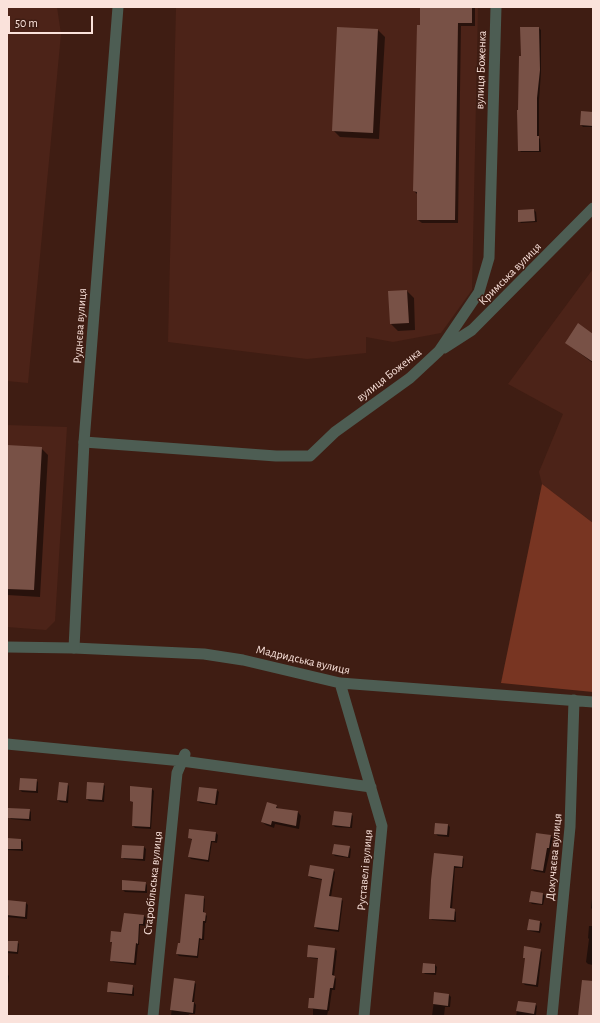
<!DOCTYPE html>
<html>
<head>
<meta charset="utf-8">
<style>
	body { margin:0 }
	#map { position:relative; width:600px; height:1023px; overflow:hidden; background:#3f1d13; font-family:"Alegreya Sans",sans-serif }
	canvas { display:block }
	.frame { position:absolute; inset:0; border:8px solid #fae2db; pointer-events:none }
	.scale { position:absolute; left:8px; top:16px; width:85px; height:18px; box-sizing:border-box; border:2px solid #fae2db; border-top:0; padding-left:5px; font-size:12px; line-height:14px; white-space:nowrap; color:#fae2db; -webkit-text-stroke:3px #3f1d13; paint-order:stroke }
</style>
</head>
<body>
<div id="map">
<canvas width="600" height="1023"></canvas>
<div class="frame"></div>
<div class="scale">50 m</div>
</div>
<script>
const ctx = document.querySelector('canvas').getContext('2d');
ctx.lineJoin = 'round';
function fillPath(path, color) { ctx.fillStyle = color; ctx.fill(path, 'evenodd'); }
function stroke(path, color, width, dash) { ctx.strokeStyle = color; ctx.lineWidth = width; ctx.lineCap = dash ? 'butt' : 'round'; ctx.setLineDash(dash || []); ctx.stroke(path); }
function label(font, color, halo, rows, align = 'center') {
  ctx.font = font + ' "Alegreya Sans",sans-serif'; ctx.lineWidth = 3; ctx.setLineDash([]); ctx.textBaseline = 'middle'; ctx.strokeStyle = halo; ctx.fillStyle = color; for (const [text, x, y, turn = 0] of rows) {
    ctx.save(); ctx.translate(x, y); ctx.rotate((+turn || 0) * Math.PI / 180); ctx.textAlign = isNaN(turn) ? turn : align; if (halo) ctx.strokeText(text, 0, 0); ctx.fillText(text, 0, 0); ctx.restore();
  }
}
fillPath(new Path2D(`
	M7,7H57L61,34L28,383L7,381Z
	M176,7H478L472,290L441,333L393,342L366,337V353L307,359L168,342Z
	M593,269V523L542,484L539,472L563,414L508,384Z
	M7,425L67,427L55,621L46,630L7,627Z`), '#4c2318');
fillPath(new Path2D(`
	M542,484L593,523V692L501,683Z`), '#783522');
fillPath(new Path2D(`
	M421,7H475V26H461L458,223H422L418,220V195L414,191Z
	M524,7H537V8Z
	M521,28H539L541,30V73L539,100V138L540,139L541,152H521L519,150L522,57Z
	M378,30L385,37L379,139L340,137L333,130Z
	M593,113V127H583L581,125Z
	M534,210L536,212L537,222L521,223L519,221Z
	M407,291L414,298L415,330L398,331L391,324Z
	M593,335V363L566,343Z
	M7,446L41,448L48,455L40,597L7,595Z
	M36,780L38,782V793L22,792L20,790Z
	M67,784L69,786L68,803L60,802L58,800Z
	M103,784L105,786L104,802L89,801L87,799Z
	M152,789L154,791L151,829L135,828L133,826L134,803L131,801Z
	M217,790L219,792L217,805L200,803L198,801Z
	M276,806L279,809L298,812L301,816L299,829L275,824L274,828L266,825L262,822Z
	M29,810L31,812V821L11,819L9,817Z
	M351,814L353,816L352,828L335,827L333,825Z
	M448,825L450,827L449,837L438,836L436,834Z
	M216,833L218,835L217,843L212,842L209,862L191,859L189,857L192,840L189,838Z
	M537,834L551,836L553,838L545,873L534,871L532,869Z
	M7,839L21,840L23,842V851L7,850Z
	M144,847L146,849L145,861L124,859L122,857Z
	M349,847L351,849L350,858L335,856L333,854Z
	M462,857L464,859L463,868H455L452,909L456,912V922L432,920L430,918L432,881Z
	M333,870L335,872L331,897L341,899L343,901L339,932L317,929L315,927L323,880L311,878L309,876Z
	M145,883L147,885V893L125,892L123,890Z
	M593,890V910L591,908Z
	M543,894L545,896L543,905L532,904L530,902Z
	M203,897L205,899L204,913L207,916L206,923H205L204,940H200L198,958L179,956L177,954L181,944Z
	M7,901L26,903L28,905L27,919L7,917Z
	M144,916L146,918L145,926L140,925L139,945H138L136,965L113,962L111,960L113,943L111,942Z
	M540,922L542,924L540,933L530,931L528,929Z
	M589,926H593V965L588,964L586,962L589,939L588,938Z
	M7,942H17L19,944L18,954L7,953Z
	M335,949L337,951L334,976L336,979L335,990H332L329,1011H328L327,1016H313V1009L309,1007L315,999L319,959L310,958L308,956Z
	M540,950L542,952L538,987L525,985L523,983L526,959L524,957Z
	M435,965L437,967L436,975L425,974L423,972Z
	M7,974L9,976L8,984H7Z
	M175,979L194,982L196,984L194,1002L196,1005L195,1014H189L188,1016H171Z
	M132,986L134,988V996L110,993L108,991Z
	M435,993L449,995L451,997L450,1007H445L444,1016H432Z
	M519,1002L535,1004L537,1006L536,1015L516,1016Z
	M117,1015H130L131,1016H117Z`), '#0007');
fillPath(new Path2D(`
	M420,7H472V23H458L455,220H417V192L413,191L417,25H420Z
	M337,27L378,29L373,133L332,131Z
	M520,27H539L540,70L537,98V136H539V151H518L517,110H518L519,56H521Z
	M581,111L593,112V126L580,125Z
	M534,209L535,221L518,222V210Z
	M407,290L409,323L390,324L388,291Z
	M578,323L593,334V362L565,343Z
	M7,445L42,447L34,590L7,589Z
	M20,778L37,779L36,791L19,790Z
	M59,782L68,783L66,801L57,800Z
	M87,782L104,783L102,800L86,799Z
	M130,786L152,788L150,827L132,826L133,802L130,801Z
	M199,787L217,789L215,804L197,801Z
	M267,802L277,805L276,808L298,811L296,826L272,821L271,825L261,822Z
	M8,808L30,809L29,819L8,818Z
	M334,811L352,813L350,827L332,825Z
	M435,823L448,824L447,835L434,834Z
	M189,829L216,832L215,841H211L208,860L188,857L192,839L188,838Z
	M536,833L551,835L549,848H547L543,871L531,869Z
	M7,838L21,839V849H7Z
	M334,844L350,846L348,857L332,854Z
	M122,845L144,846L143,859L121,858Z
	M434,853L463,856L462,867L454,866L450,908L455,909L454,920L429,919L431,880Z
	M310,865L334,869L329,896L342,898L338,930L314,927L322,879L308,876Z
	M122,880L146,882L145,891L122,890Z
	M531,891L543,893L542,904L529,902Z
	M185,894L204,896L203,912L206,913L205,921H203L202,939L199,938L197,956L176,954L178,943H180Z
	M7,900L26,902L25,917L7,915Z
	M124,913L144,915L143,924H139L138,944L136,943L134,963L110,961L112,942H110L111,931L121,932Z
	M529,919L540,921L539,931L527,930Z
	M7,941H18L17,952L7,951Z
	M308,945L335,948L332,975L335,976L333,988H330L327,1010L308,1008L309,998H314L318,958L307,957Z
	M524,946L541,949L536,985L522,983L525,958H523Z
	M423,963L435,964V973H422Z
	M174,978L195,981L192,1002H194L193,1013L170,1010Z
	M582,980L593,981V1016H578Z
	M108,982L133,985L132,994L107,992Z
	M434,992L449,994L448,1006L433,1004Z
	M518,1001L536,1003L534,1014L516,1011Z`), '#785146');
stroke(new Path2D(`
	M444,348L472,330L593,208
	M84,442L276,456H310L335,432L410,378L439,351L479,292L489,258L496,7
	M74,648L204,654L243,660L340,683L593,702
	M340,683L382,826L364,1016
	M7,744L182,761L371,787
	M153,1016L177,773L185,754
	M552,1016L570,827L574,700`), '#4d5d53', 11);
stroke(new Path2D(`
	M7,647L74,648L84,442L118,7`), '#4d5d53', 11);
label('12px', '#fae2db', '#3f1d13', [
	["вулиця Боженка",481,70,-88],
	["Кримська вулиця",510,274,-45],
	["Руднєва вулиця",80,326,-86],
	["вулиця Боженка",389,375,-38],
	["Мадридська вулиця",303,660,13],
	["Докучаєва вулиця",554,857,-85],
	["Руставелі вулиця",365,870,-85],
	["Старобільська вулиця",153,883,-84]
]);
</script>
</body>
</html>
